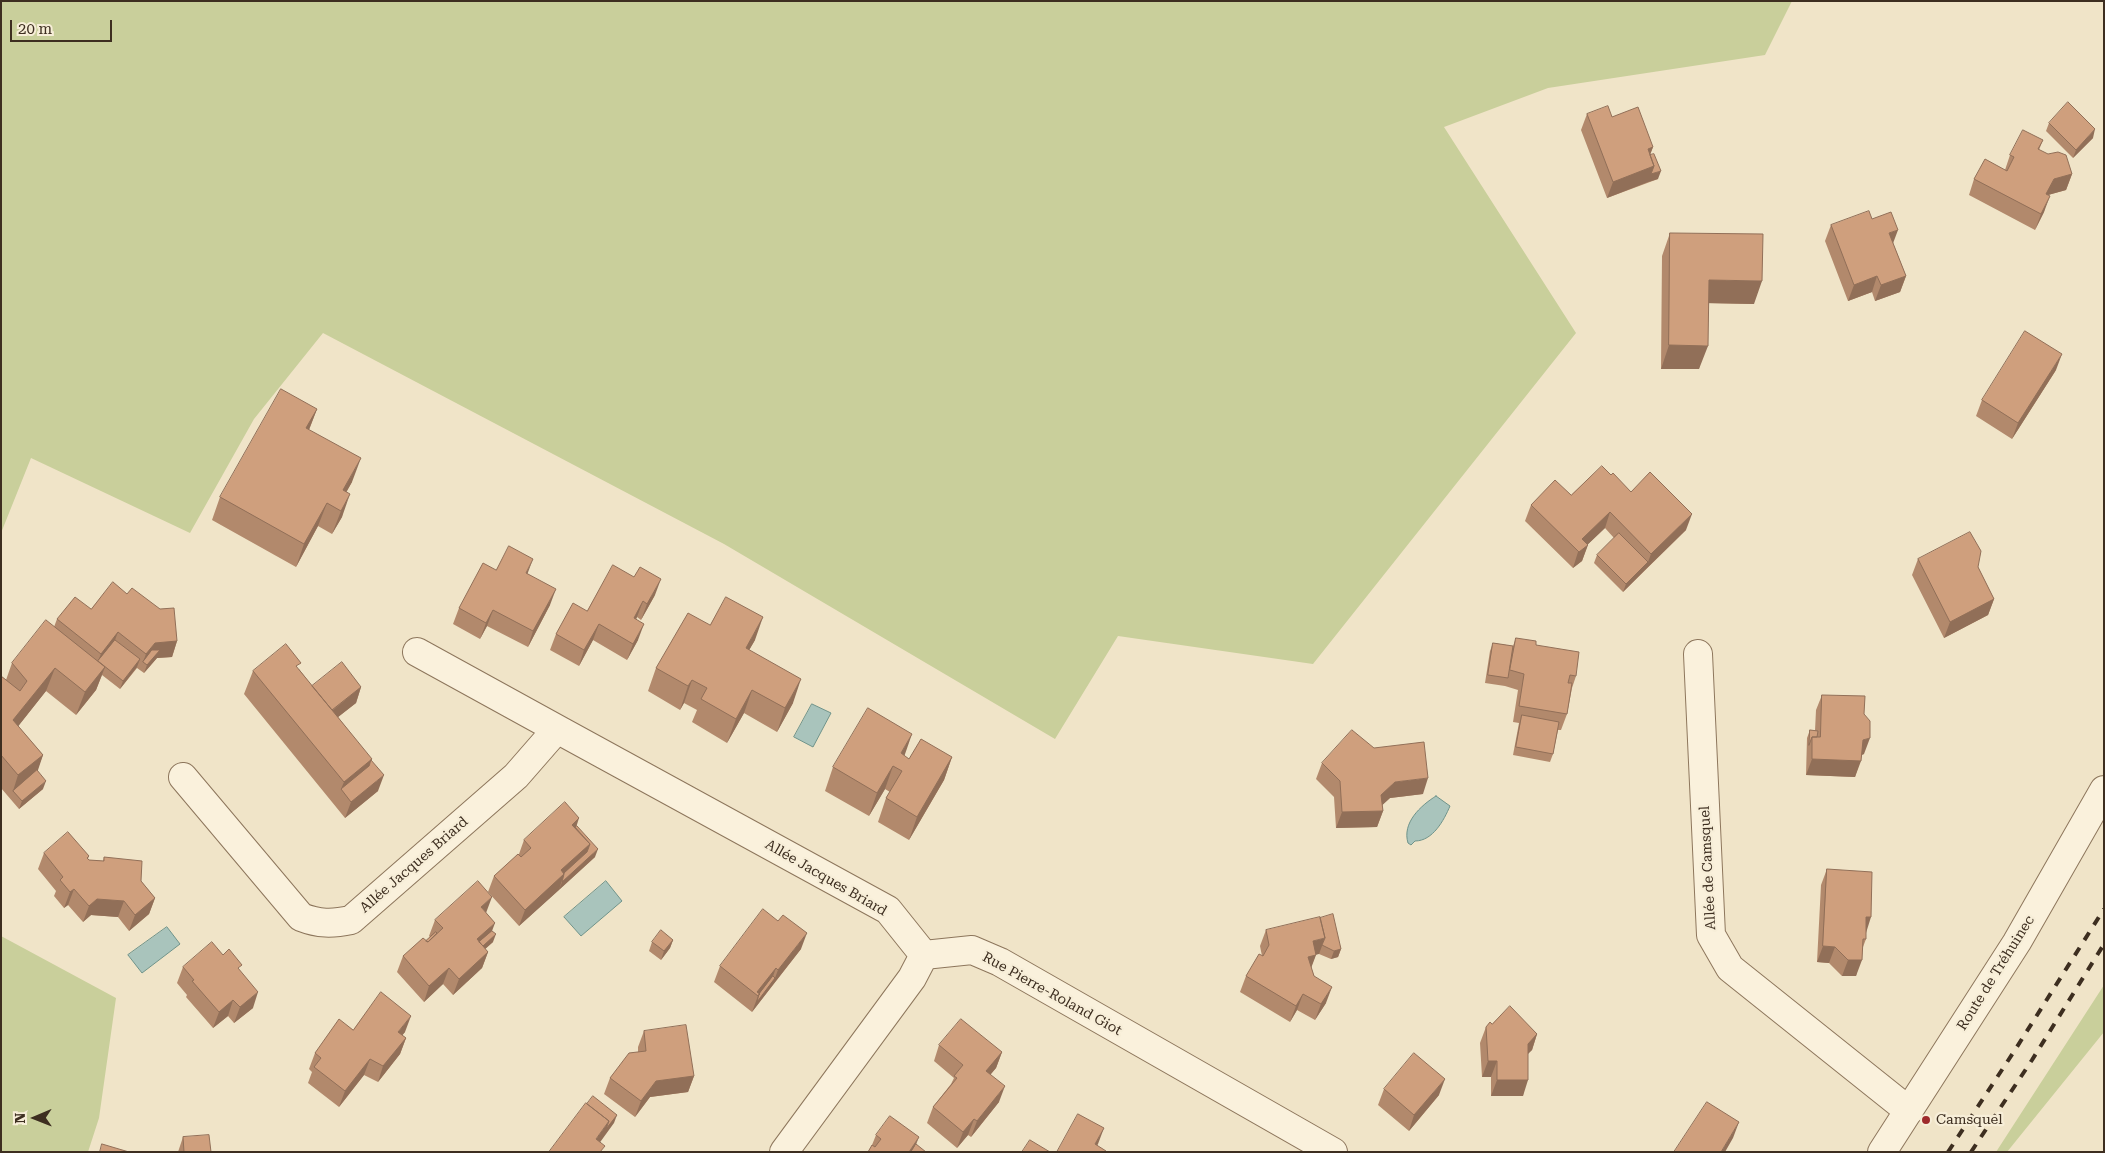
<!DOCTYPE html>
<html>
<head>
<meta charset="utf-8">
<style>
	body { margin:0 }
	#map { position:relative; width:2105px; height:1153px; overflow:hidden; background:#f0e4c8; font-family:"Roboto Serif",serif }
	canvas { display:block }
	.frame { position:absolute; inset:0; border:2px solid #3d2e20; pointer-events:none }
	.north { position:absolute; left:10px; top:1093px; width:50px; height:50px; -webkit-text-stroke:4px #f7eed8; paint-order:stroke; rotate:269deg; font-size:14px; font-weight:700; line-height:20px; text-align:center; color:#3d2e20 }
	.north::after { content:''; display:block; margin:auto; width:18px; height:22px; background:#3d2e20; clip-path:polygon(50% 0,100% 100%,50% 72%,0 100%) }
	.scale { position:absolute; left:10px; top:20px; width:102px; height:22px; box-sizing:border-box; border:2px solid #3d2e20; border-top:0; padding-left:6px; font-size:15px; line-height:18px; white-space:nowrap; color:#3d2e20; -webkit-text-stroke:4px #f7eed8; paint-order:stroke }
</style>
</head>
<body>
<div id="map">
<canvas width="2105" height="1153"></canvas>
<div class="frame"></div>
<div class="north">N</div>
<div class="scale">20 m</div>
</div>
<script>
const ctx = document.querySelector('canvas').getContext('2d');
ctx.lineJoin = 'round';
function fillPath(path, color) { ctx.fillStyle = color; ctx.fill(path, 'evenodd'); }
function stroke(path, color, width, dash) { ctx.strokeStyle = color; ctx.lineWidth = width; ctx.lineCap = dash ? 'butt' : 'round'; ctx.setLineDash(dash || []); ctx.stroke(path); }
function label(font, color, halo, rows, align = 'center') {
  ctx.font = font + ' "Roboto Serif",serif'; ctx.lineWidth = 4.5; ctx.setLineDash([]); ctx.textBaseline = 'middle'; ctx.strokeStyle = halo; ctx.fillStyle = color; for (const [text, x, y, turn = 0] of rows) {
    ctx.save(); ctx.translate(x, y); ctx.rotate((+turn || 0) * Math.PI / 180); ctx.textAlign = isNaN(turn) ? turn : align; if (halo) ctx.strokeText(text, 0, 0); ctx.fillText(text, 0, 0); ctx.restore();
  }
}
fillPath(new Path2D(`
	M1,1H1792L1765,55L1548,88L1444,127L1576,333L1313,664L1118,636L1055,739L724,544L323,333L254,419L190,533L31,458L1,533Z
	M1,936L116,998L99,1118L88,1152H1Z
	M2104,985V1032L2007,1152H1996Z`), '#c9cf9b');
const water = new Path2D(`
	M812,704L831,713L813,747L794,737Z
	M1436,796L1450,806C1444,820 1433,841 1415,841L1411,845L1408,843C1402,823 1420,806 1436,796Z
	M606,881L622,901L581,936L564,917Z
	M167,927L180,944L142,973L128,955Z`);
fillPath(water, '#a9c4bc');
stroke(water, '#6f938a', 1);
const minor = new Path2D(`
	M417,652L557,729
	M1698,654L1711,935L1730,968L1909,1111
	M183,777L301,917C319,924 332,924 351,920L516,776L557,729L888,910L924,955
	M784,1152L912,978L924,955L972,950L1000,962L1333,1152
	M1882,1152L2017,942L2104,790`);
stroke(minor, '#8d765c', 30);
stroke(minor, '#faf1dc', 28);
stroke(new Path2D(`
	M1948,1152L2015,1050L2104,909
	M1971,1152L2032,1060L2104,944`), '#3d2e20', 4, [9, 9]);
fillPath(new Path2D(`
	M1587,114L1612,117L1653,147L1650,155L1658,179L1607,198L1581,130Z
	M2049,123L2093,138L2073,158L2046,131Z
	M2043,140L2039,150L2072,174L2066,190L2048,195L2044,212L2035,230L1969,195L1974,179L2005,170L2010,155Z
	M1831,225L1893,243L1906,276L1900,292L1875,301L1872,292L1848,301L1825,241Z
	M1670,233L1754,304L1709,303L1699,369H1661L1662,256Z
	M2056,370L2012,439L1976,416L1982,400Z
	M317,409L309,430L352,482L346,492L342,517L332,534L318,526L296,567L212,520L220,497Z
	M1631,492L1686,530L1623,592L1594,563L1597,555L1614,538L1605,528L1588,544L1582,561L1573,568L1525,521L1531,505L1571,495Z
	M1918,559L1978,567L1994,599L1988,615L1944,638L1912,575Z
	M496,570L528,574L550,605L528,647L487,626L480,639L453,624L459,608Z
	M655,595L641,620L637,617L636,620L638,640L627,660L593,640L579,666L550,650L556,634Z
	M91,609L177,641L172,657L157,658L144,673L137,668L120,689L102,675L96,690L76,715L46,691L18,726L43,755L37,770L43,789L19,809L1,788V676L6,680L12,663L54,627L57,619Z
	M710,625L755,640L749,650L793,703L777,732L744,713L727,743L692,722L697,710L684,703L680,710L648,691L656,668Z
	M1516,638L1536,645L1576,676L1572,688L1567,714L1561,730H1558L1553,754L1550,762L1513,755L1519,723L1513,722L1518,690L1505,686L1485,683L1490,651L1493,643L1513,646Z
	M299,669L312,686L361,687L356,703L338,717L371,760L378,791L345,818L244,694L253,671Z
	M1822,695L1864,714V754L1862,755L1855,777L1806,775L1807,738L1810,730L1815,731L1816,710Z
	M904,756L909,759L952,757L944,780L909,840L878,822L886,798L890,792L885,789L869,816L825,791L833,767Z
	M1322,763L1423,794L1390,798L1382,805L1383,811L1377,827L1336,828L1334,797L1316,779Z
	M577,826L595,857L519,926L488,892L494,876L519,854L524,840Z
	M44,853L89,856L88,859L89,860L103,861L104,857L141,881L155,898L149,914L129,931L118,917L91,915L83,922L68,905L64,908L54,896L56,891L38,869Z
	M1827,869L1866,932V939L1863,947L1856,976H1842L1829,963L1817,962L1821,885Z
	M486,913L492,931L493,942L485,949L488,952L482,968L453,995L443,984L424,1002L397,972L403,956L426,941L430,937L429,936L435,920Z
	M1266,930L1341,949L1338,957L1331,959L1319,954H1316L1311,967L1314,976L1326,1003L1315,1020L1297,1010L1290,1022L1240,992L1246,976L1262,956L1260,946Z
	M673,940L670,948L661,960L649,951L652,942Z
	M801,949L752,1012L714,982L720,966Z
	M223,955L240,971L253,1008L234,1023L228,1016L213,1028L186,997L187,995L177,983L183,967Z
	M1492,1024L1537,1034L1532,1050L1528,1053L1523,1096H1491V1077H1482L1480,1043L1486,1027Z
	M353,1030L405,1032L402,1035L406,1038L400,1054L378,1082L364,1075L339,1107L308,1083L312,1072L309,1069L315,1053Z
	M644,1031L694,1076L688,1092L650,1097L635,1117L604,1094L610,1078L638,1052V1047Z
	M939,1045L1002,1052L996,1068L990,1075L999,1102L971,1137L968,1135L957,1148L927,1123L933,1107L951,1084L954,1078L934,1061Z
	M1384,1089L1439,1095L1409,1131L1378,1105Z
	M876,1135L919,1137L868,1152L872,1145Z
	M183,1137L211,1152H178Z`), '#b2896c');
fillPath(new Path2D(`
	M2095,129L2093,138L2073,158L2076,150Z
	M1653,147L1647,162L1648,149Z
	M1654,166L1648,182L1607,198L1613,182Z
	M1661,171L1658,179L1648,182L1651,174Z
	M2072,174L2066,190L2048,195L2046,194L2054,179Z
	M2050,196L2044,212L2035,230L2041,214Z
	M1898,230L1892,246L1889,233Z
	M1877,276L1872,292L1848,301L1854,285Z
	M1906,276L1900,292L1875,301L1881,285Z
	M1709,280L1762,281L1754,304L1701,303Z
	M1669,345L1708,346L1699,369H1661Z
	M2062,354L2056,370L2012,439L2018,423Z
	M317,409L308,432L306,428Z
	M361,458L352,482L337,509L343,490Z
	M350,494L342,517L332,534L341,511Z
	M327,503L318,526L296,567L304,544Z
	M1610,512L1605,528L1582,550L1588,545L1582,561L1573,568L1582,539Z
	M1692,514L1686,530L1645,570L1651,554Z
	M533,559L527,575L526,573Z
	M1648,562L1645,570L1623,592L1626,584Z
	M661,579L655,595L641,620L647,604Z
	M556,589L550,605L528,647L533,631Z
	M1994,599L1988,615L1944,638L1950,622Z
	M643,601L637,617L628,634L634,618Z
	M493,610L487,626L480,639L486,623Z
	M763,617L755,640L737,671L746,648Z
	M599,624L593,640L579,666L584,650Z
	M644,624L638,640L627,660L633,644Z
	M118,632L112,648L98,661L101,654Z
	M177,641L172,657L157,658L144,673L147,665L143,662L146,654L155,643Z
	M140,659L137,667L120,689L123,681Z
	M105,667L96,690L76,715L85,692Z
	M55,668L46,691L5,743L13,720Z
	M801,679L793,703L777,732L785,708Z
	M692,680L684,703L680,710L688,686Z
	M361,687L356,703L333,721L332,711Z
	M752,690L744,713L727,743L736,719Z
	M912,734L904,757L901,753Z
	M1870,738L1864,754L1857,756L1863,740Z
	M43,755L35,779L13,791L18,775Z
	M952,757L944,780L909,840L917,817Z
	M372,759L363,782L341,789L344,782Z
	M1812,759L1861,761L1855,777L1806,775Z
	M893,766L885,789L869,816L877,793Z
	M384,775L378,791L345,818L351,802Z
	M1428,778L1423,794L1390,798L1376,811L1381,795L1395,782Z
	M46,781L43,789L19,809L22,801Z
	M1383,811L1377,827L1336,828L1342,812Z
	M579,818L574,834L572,825Z
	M590,844L584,860L562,880L559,890L519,926L525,910L561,870Z
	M598,849L595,857L559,890L562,882Z
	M74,889L68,905L64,908L70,892Z
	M492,897L486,913L481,907Z
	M155,898L149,914L129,931L135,915Z
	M97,899L124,901L118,917L91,915L83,922L89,906Z
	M1866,917H1871L1866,933Z
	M495,923L489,939L476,950L477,939Z
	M807,933L801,949L772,986L778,970Z
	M496,934L493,942L474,959L477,951Z
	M1325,938L1319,954L1307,957L1313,941Z
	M673,940L670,948L661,960L664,951Z
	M1823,946L1835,947L1829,963L1817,962Z
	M1341,949L1338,957L1331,959L1334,951Z
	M488,952L482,968L453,995L459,979Z
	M1316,955L1310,971L1308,957Z
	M1848,960H1862L1856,976H1842Z
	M449,968L443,984L424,1002L429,986Z
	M776,968L770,984L775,978L772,986L752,1012L758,996L757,992Z
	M1332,987L1326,1003L1315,1020L1321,1004Z
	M258,992L253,1008L234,1023L240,1007Z
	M1303,994L1297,1010L1290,1022L1296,1006Z
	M233,1000L228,1016L213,1028L219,1012Z
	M411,1016L405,1032L392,1048L398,1032Z
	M1537,1034L1532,1050L1522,1060L1528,1044Z
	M406,1038L400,1054L378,1082L383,1066Z
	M1002,1052L996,1068L980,1087L986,1071Z
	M370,1059L364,1075L339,1107L345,1091Z
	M1488,1061H1497L1491,1077H1482Z
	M694,1076L688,1092L650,1097L635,1117L641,1101L656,1081Z
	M1445,1079L1439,1095L1409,1131L1414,1115Z
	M1497,1080H1528L1523,1096H1491Z
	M1005,1086L999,1102L971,1137L977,1121Z
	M617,1115L614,1123L593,1152L596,1139L609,1121Z
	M974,1119L968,1135L957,1148L963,1132Z
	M1739,1122L1733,1138L1725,1152H1721Z
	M1104,1128L1098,1144L1094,1152L1095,1144Z
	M919,1137L913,1152H909Z`), '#916f58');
const building = new Path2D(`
	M2068,102L2095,129L2076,150L2049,123Z
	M1608,106L1612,117L1638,107L1653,147L1648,149L1654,166L1613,182L1587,114Z
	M2023,130L2043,140L2038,149L2048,154L2058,152L2066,155L2072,174L2054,179L2046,194L2050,196L2041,214L1974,179L1985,159L2007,171L2014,157L2010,155Z
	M1654,154L1661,171L1651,174L1654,166L1650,155Z
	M1869,211L1872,219L1891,212L1898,230L1889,233L1906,276L1881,285L1877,276L1854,285L1831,225Z
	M1670,233L1763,234L1762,281L1709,280L1708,346L1669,345Z
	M2025,331L2062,354L2018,423L1982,400Z
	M281,389L317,409L306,428L361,458L343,490L350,494L341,511L327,503L304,544L220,497Z
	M1602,466L1611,475L1613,473L1631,492L1650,472L1692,514L1651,554L1610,512L1582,539L1588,545L1579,552L1531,505L1555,480L1571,495Z
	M1970,532L1981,551L1978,567L1994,599L1950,622L1918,559Z
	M1619,533L1648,562L1626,584L1597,555Z
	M509,546L533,559L526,573L556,589L533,631L493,610L486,623L459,608L483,563L496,570Z
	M613,565L634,577L640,567L661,579L647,604L643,601L634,618L644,624L633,644L599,624L584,650L556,634L573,603L587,611Z
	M113,582L127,594L132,588L160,609L174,608L177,641L155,643L146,654L118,632L101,654L57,619L75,597L91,609Z
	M726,597L763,617L746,648L801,679L785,708L752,690L736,719L701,699L707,688L692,680L688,686L656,668L688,613L710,625Z
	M46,620L105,667L85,692L55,668L13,720L43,755L18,775L1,755V676L20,691L27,681L12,663Z
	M1516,638L1536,641V645L1579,652L1576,676L1570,675L1568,683H1572L1567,714L1519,706L1524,674L1510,670Z
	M115,640L140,659L123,681L98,661Z
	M1493,643L1513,646L1508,678L1488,675Z
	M286,644L301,663L296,666L372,759L344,782L253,671Z
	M152,650H160L147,665L143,662Z
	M342,662L361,687L332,710L312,686Z
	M1822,695L1865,696L1864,714L1870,721V738L1863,740L1861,761L1812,759V737H1820Z
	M868,708L912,734L901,753L909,759L921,739L952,757L917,817L886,798L902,771L893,766L877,793L833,767Z
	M1522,715L1559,722L1553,754L1516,747Z
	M1352,730L1374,748L1424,742L1428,778L1395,782L1381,795L1383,811L1342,812L1340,781L1322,763Z
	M1810,730L1818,731L1817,737H1812L1809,745Z
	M371,760L384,775L351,802L341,789L369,766Z
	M37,770L46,781L22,801L13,791Z
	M565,802L579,818L572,825L590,844L561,870L564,874L525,910L494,876L518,854L521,857L531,848L524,840Z
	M577,826L598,849L562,882L564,874V873L587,852L590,844L575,827Z
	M68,832L89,856L87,858L89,860L104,861V857L142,861L141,881L155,898L135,915L124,901L97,899L89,906L74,889L70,892L60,880L63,877L44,853Z
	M1827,869L1872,872L1871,917H1866V939H1863L1862,960H1848L1835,947L1823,946Z
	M478,881L492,897L481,907L495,923L477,939L488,952L459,979L449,968L429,986L403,956L423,938L428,942L443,928L435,920Z
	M763,909L778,921L783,915L807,933L778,970L776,968L757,992L760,994L758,996L720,966Z
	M1333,914L1341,949L1334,951L1322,945L1325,938L1320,918Z
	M1320,917L1325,938L1313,941L1316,955L1308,957L1314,976L1332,987L1321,1004L1303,994L1296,1006L1246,976L1259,954L1263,956L1269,945L1266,930Z
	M661,930L673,940L664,951L652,942Z
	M492,931L496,934L483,946L479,942Z
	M436,932L437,933L428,942L426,941Z
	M212,942L223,955L229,949L242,965L238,968L258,992L240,1007L233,1000L219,1012L192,981L194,980L183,967Z
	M773,976L775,978L757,1002L759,994Z
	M381,992L411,1016L398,1032L406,1038L383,1066L370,1059L345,1091L314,1067L321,1058L315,1053L339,1019L353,1030Z
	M1510,1006L1537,1034L1528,1044V1080H1497V1061H1488L1486,1027L1490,1022L1492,1024Z
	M961,1019L1002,1052L986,1071L1005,1086L977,1121L974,1119L963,1132L933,1107L957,1078L954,1076L963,1065L939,1045Z
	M686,1025L694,1076L656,1081L641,1101L610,1078L629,1053L646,1051L644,1031Z
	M1414,1053L1445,1079L1414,1115L1384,1089Z
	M593,1096L617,1115L606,1129L609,1121L587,1104Z
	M1707,1102L1739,1122L1721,1152H1674Z
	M586,1103L609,1121L596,1139L605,1146L600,1152H549Z
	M1078,1114L1104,1128L1095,1144L1106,1151L1105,1152H1057Z
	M890,1116L919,1137L909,1152H868L872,1145L875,1147L881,1139L876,1135Z
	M209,1135L211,1152H184L183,1137Z
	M1030,1140L1050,1152H1022Z
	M102,1144L129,1152H100Z
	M916,1144L926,1152H911Z`);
fillPath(building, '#cf9f7d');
stroke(building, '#916f58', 1);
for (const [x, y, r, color] of [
	[1926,1120,5,"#9e2a2b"]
]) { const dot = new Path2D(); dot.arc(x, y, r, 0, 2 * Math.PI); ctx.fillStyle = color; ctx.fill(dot); stroke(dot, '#f7eed8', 2); }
label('14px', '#3d2e20', '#f7eed8', [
	["Allée Jacques Briard",414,865,-41],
	["Allée de Camsquel",1708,868,-93],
	["Allée Jacques Briard",826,878,30],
	["Route de Tréhuinec",1996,973,-58],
	["Rue Pierre-Roland Giot",1052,994,29]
]);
label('14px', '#3d2e20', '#f7eed8', [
	["Camsquel",1936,1120]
], 'left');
</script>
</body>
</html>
